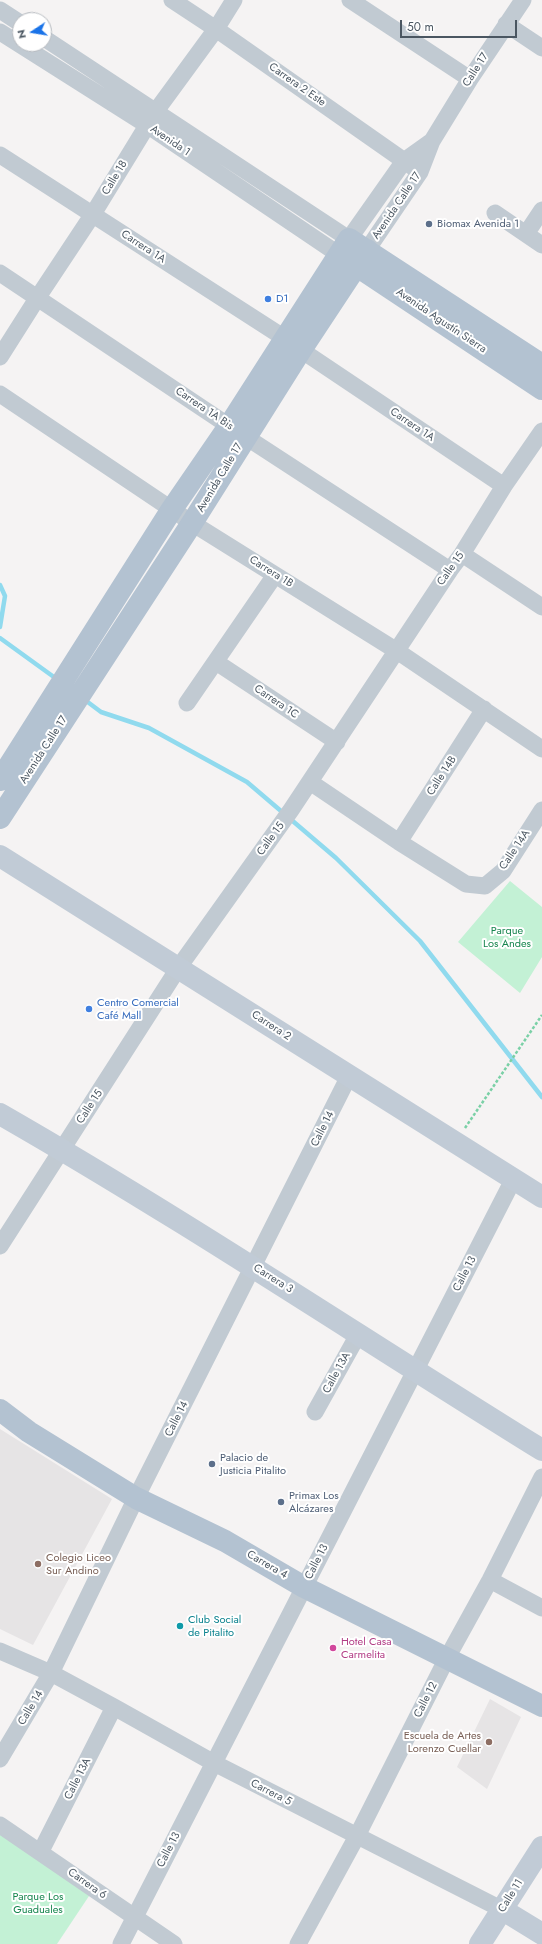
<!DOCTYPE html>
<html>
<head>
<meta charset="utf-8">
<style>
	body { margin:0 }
	#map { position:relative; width:542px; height:1944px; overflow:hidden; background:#f5f3f3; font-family:Jost,sans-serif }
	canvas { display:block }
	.north { position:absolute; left:12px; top:12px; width:40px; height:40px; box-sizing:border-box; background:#fff; border:1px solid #b7bbc0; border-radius:50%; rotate:258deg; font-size:11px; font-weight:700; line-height:16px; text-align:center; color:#4a5661 }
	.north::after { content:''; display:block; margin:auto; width:14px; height:18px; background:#1a73e8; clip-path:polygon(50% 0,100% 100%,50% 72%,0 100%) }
	.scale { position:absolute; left:400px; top:20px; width:117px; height:18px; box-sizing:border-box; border:2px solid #4a5661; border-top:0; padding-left:5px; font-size:12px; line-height:14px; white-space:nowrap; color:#4a5661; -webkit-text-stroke:3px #fff; paint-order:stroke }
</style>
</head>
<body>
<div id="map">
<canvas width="542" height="1944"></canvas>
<div class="north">N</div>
<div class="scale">50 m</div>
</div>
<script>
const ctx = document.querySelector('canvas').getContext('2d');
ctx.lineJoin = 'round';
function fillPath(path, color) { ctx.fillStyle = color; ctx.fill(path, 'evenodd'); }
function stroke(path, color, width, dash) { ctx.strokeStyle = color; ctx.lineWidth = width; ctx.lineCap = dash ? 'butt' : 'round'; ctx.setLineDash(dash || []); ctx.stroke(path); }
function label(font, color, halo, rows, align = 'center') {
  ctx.font = font + ' Jost,sans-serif'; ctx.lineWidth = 4; ctx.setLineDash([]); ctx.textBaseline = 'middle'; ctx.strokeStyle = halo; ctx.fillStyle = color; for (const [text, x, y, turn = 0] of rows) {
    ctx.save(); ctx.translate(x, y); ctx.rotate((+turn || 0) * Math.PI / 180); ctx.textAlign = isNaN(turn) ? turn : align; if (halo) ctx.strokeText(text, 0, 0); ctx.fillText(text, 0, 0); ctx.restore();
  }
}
fillPath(new Path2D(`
	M0,1429L112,1499L33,1645L0,1629Z
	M490,1699L521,1717L487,1789L457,1767Z`), '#e6e4e5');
fillPath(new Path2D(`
	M510,881L542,907V957L520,993L458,942Z
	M0,1834L91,1893L57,1944H0Z`), '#c3f1d5');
stroke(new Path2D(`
	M0,585L5,596L0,627
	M0,638L58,680
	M85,700L101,712L149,728L247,782L336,858L420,941L542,1097`), '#90daee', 4.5);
stroke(new Path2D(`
	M465,1128L542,1015`), '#7ad0a6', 2.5, [3, 2]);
stroke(new Path2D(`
	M172,0L216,29L420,172
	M350,0L470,79
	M0,10L20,23
	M506,24L542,48
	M0,32L147,125L338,254
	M44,38L349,239L404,161L432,141
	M0,155L286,339
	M495,213L542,245
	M526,234L542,210
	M367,250L420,172L432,141L470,79L523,0
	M0,273L229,426L450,570
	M301,350L504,486
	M0,357L38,297L93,214L156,111L216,29L234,0
	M0,394L192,523L397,651L542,749
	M462,554L542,607
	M216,662L337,742
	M187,703L275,575
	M310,782L399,842L466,884L485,886L503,871L542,810
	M399,842L484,709
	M0,1246L179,967L291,810L450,570L462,554L504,486L542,431
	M315,1412L359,1333
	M490,1580L542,1608
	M0,1651L51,1673L114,1707L214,1763L503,1910
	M0,1759L51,1673L136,1498L349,1076
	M0,1825L174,1944
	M41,1851L114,1707
	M121,1944L513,1180
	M298,1944L357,1836L447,1658L490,1580L542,1477`), '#c1cad2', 17);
stroke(new Path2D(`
	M0,856L542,1197
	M0,1114C185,1220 361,1338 542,1450
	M503,1910L542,1934
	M480,1944L542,1847`), '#c1cbd6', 22);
stroke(new Path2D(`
	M345,258L542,389
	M0,780L172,509L229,426L349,239L542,365
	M0,818L192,523L301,350L367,250
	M0,1410L29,1432L136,1498L225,1541L304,1587L542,1706`), '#b3c2d1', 22);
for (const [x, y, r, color] of [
	[429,224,4,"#5c6f8a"],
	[268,299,4,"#3f7fe0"],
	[89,1009,4,"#3f7fe0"],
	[212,1464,4,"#5c6f8a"],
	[281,1502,4,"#5c6f8a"],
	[38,1564,4,"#8d6e63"],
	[180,1626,4,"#0f9aa8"],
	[333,1648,4,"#d1479c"],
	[489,1742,4,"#8d6e63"]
]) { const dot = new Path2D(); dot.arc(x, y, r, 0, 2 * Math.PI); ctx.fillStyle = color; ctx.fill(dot); stroke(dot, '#fff', 1.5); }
label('11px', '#4a5661', '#fff', [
	["Calle 17",476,70,-57],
	["Carrera 2 Este",297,85,35],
	["Avenida 1",170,141,34],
	["Calle 18",115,178,-59],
	["Avenida Calle 17",397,206,-56],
	["Carrera 1A",143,247,33],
	["Avenida Agustín Sierra",441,321,34],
	["Carrera 1A Bis",204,409,34],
	["Carrera 1A",412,425,34],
	["Avenida Calle 17",220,478,-59],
	["Calle 15",451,569,-55],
	["Carrera 1B",271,572,32],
	["Carrera 1C",276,702,34],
	["Avenida Calle 17",44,750,-57],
	["Calle 14B",442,776,-57],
	["Calle 15",271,839,-54],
	["Calle 14A",515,850,-56],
	["Carrera 2",271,1026,33],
	["Calle 15",90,1107,-57],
	["Calle 14",323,1129,-63],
	["Calle 13",465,1274,-63],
	["Carrera 3",273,1279,32],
	["Calle 13A",337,1373,-61],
	["Calle 14",177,1419,-63],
	["Calle 13",317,1562,-63],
	["Carrera 4",267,1565,30],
	["Calle 12",426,1700,-63],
	["Calle 14",31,1708,-59],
	["Calle 13A",78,1779,-63],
	["Carrera 5",271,1793,27],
	["Calle 13",169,1850,-63],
	["Carrera 6",87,1884,35],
	["Calle 11",511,1896,-58]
]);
label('11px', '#4e5e75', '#fff', [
	["Biomax Avenida 1",437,224],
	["Palacio de",220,1458],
	["Justicia Pitalito",220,1471],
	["Primax Los",289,1496],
	["Alcázares",289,1509]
], 'left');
label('11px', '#366cbe', '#fff', [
	["D1",276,299],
	["Centro Comercial",97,1003],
	["Café Mall",97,1016]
], 'left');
label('11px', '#17864f', '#fff', [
	["Parque",507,931],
	["Los Andes",507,944],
	["Parque Los",38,1897],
	["Guaduales",38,1910]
]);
label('11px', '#785e54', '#fff', [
	["Colegio Liceo",46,1558],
	["Sur Andino",46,1571],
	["Escuela de Artes",481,1736,"right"],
	["Lorenzo Cuellar",481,1749,"right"]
], 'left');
label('11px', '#0d838f', '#fff', [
	["Club Social",188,1620],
	["de Pitalito",188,1633]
], 'left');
label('11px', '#b23c85', '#fff', [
	["Hotel Casa",341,1642],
	["Carmelita",341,1655]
], 'left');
</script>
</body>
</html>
